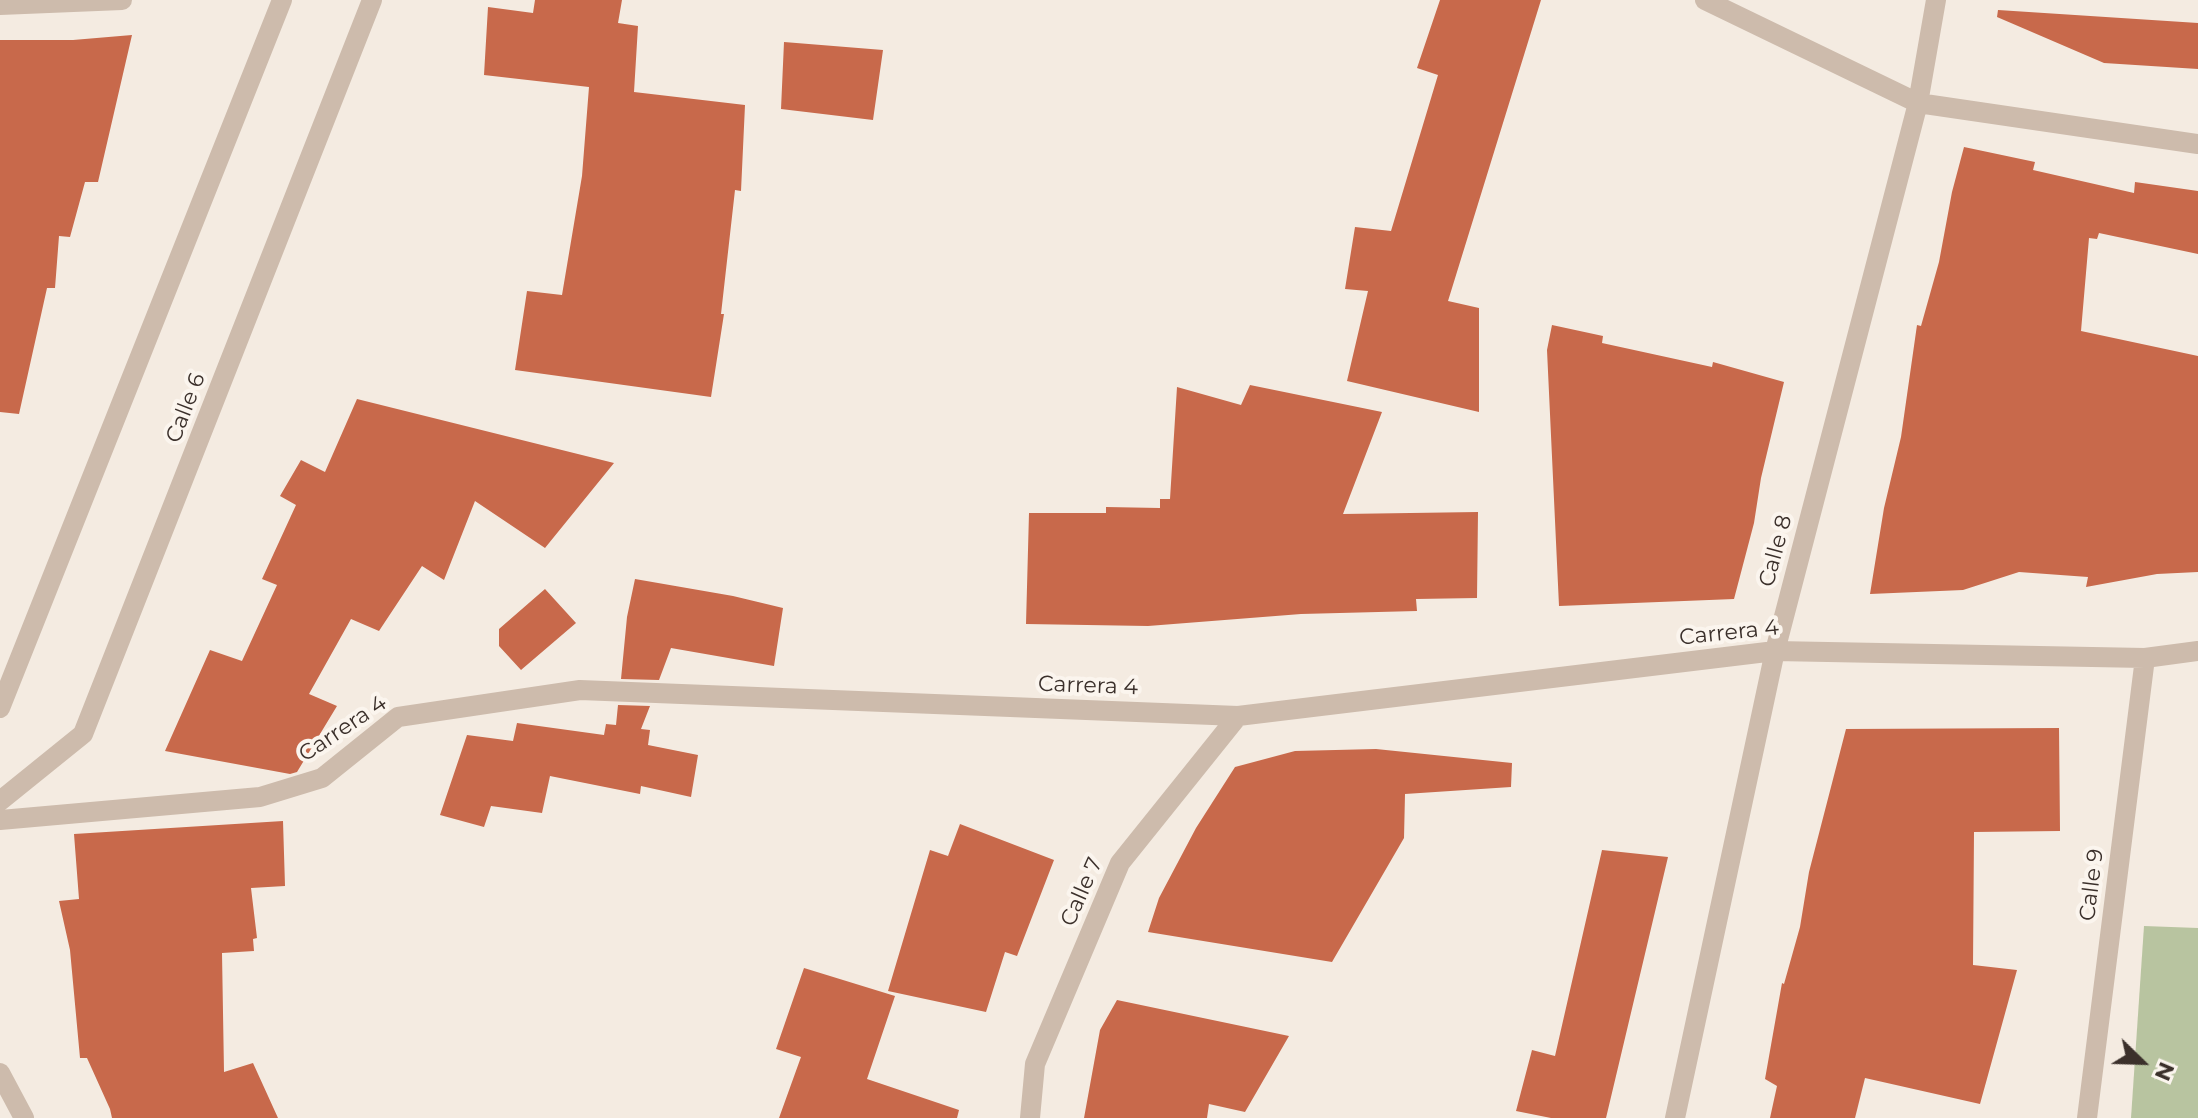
<!DOCTYPE html>
<html>
<head>
<meta charset="utf-8">
<style>
	body { margin:0 }
	#map { position:relative; width:2198px; height:1118px; overflow:hidden; background:#f4ebe1; font-family:Montserrat,sans-serif }
	canvas { display:block }
	.north { position:absolute; left:2102px; top:1022px; width:80px; height:80px; -webkit-text-stroke:6px #fbf5ee; paint-order:stroke; rotate:113deg; font-size:22px; font-weight:700; line-height:32px; text-align:center; color:#3b302b }
	.north::after { content:''; display:block; margin:auto; width:28px; height:36px; background:#3b302b; clip-path:polygon(50% 0,100% 100%,50% 72%,0 100%) }
</style>
</head>
<body>
<div id="map">
<canvas width="2198" height="1118"></canvas>
<div class="north">N</div>
</div>
<script>
const ctx = document.querySelector('canvas').getContext('2d');
ctx.lineJoin = 'round';
function fillPath(path, color) { ctx.fillStyle = color; ctx.fill(path, 'evenodd'); }
function stroke(path, color, width, dash) { ctx.strokeStyle = color; ctx.lineWidth = width; ctx.lineCap = dash ? 'butt' : 'round'; ctx.setLineDash(dash || []); ctx.stroke(path); }
function label(font, color, halo, rows, align = 'center') {
  ctx.font = font + ' Montserrat,sans-serif'; ctx.lineWidth = 8; ctx.setLineDash([]); ctx.textBaseline = 'middle'; ctx.strokeStyle = halo; ctx.fillStyle = color; for (const [text, x, y, turn = 0] of rows) {
    ctx.save(); ctx.translate(x, y); ctx.rotate((+turn || 0) * Math.PI / 180); ctx.textAlign = isNaN(turn) ? turn : align; if (halo) ctx.strokeText(text, 0, 0); ctx.fillText(text, 0, 0); ctx.restore();
  }
}
fillPath(new Path2D(`
	M2144,926L2198,928V1118H2131Z`), '#b8c4a0');
fillPath(new Path2D(`
	M535,0H622L618,23L638,26L634,92L745,105L741,191L735,190L721,314H724L711,397L515,370L527,291L562,295L582,176L589,87L484,75L488,7L533,13Z
	M1440,0H1541L1448,301L1479,308V412L1347,381L1368,291L1345,289L1355,227L1391,231L1438,75L1417,68Z
	M1998,10L2198,23V69L2104,63L1997,17Z
	M132,35L98,182H85L70,237L59,236L55,288H47L19,414L0,412V40H73Z
	M784,42L883,50L873,120L781,109Z
	M1964,147L2035,162L2033,170L2134,193L2135,182L2198,191V254L2099,233L2097,239L2089,238L2081,331L2198,356V572L2157,574L2086,587L2088,577L2019,572L1963,590L1870,594L1884,508L1901,437L1917,325L1921,326L1939,262L1952,192Z
	M1552,325L1603,336L1602,343L1712,367L1713,362L1784,382L1761,478L1754,523L1734,599L1559,606L1547,350Z
	M1250,385L1382,412L1343,514L1478,512L1477,598L1416,599L1417,611L1301,614L1148,626L1026,624L1029,513H1106V507L1160,508V499H1170L1177,387L1241,405Z
	M357,399L614,463L545,548L475,501L444,580L422,566L379,631L351,619L309,694L337,706L297,772L290,774L165,751L210,650L242,661L277,585L262,579L296,505L280,496L301,460L325,472Z
	M635,579L733,596L783,608L774,666L671,648L659,680L621,679L627,617Z
	M545,589L576,623L521,670L499,646V629Z
	M618,705L650,706L641,729L650,730L648,745L698,755L691,797L641,786L640,794L550,776L542,813L491,806L484,827L440,815L467,735L513,741L517,723L604,735L606,724L616,725Z
	M2059,728L2060,831L1974,832L1973,965L2017,970L1980,1104L1865,1078L1855,1118H1770L1777,1086L1765,1079L1782,983L1784,984L1800,927L1809,872L1846,729Z
	M1376,749L1512,763L1511,787L1405,794L1404,838L1332,962L1148,932L1159,898L1196,828L1235,767L1295,751Z
	M283,821L285,886L251,888L257,938L253,939L254,951L222,953L224,1072L253,1063L278,1118H112L110,1109L87,1058H80L70,950L59,901L79,899L74,834Z
	M960,824L1054,860L1017,956L1005,952L986,1012L888,991L930,850L948,856Z
	M1602,850L1668,857L1606,1118H1551L1516,1111L1532,1050L1555,1056Z
	M804,968L895,996L867,1079L959,1110L957,1118H779L801,1057L776,1049Z
	M1117,1000L1289,1036L1245,1112L1209,1104L1207,1118H1084L1100,1030Z`), '#c8694b');
stroke(new Path2D(`
	M1705,0L1918,103L2198,144
	M0,5L122,0
	M0,708L282,0
	M0,801L83,734L372,0
	M0,820L260,797L322,778L398,717L580,690L1238,716L1775,651L2145,658L2198,651
	M0,1073L24,1118
	M1030,1118L1035,1064L1120,863L1238,716
	M1675,1118L1775,651L1918,103L1936,0
	M2087,1118L2145,658`), '#cdbbac', 20);
label('22px', '#3b302b', '#fbf5ee', [
	["Calle 6",186,408,-69],
	["Calle 8",1776,551,-75],
	["Carrera 4",1729,633,-6],
	["Carrera 4",1088,686,2],
	["Carrera 4",343,729,-34],
	["Calle 9",2092,885,-83],
	["Calle 7",1082,892,-66]
]);
</script>
</body>
</html>
